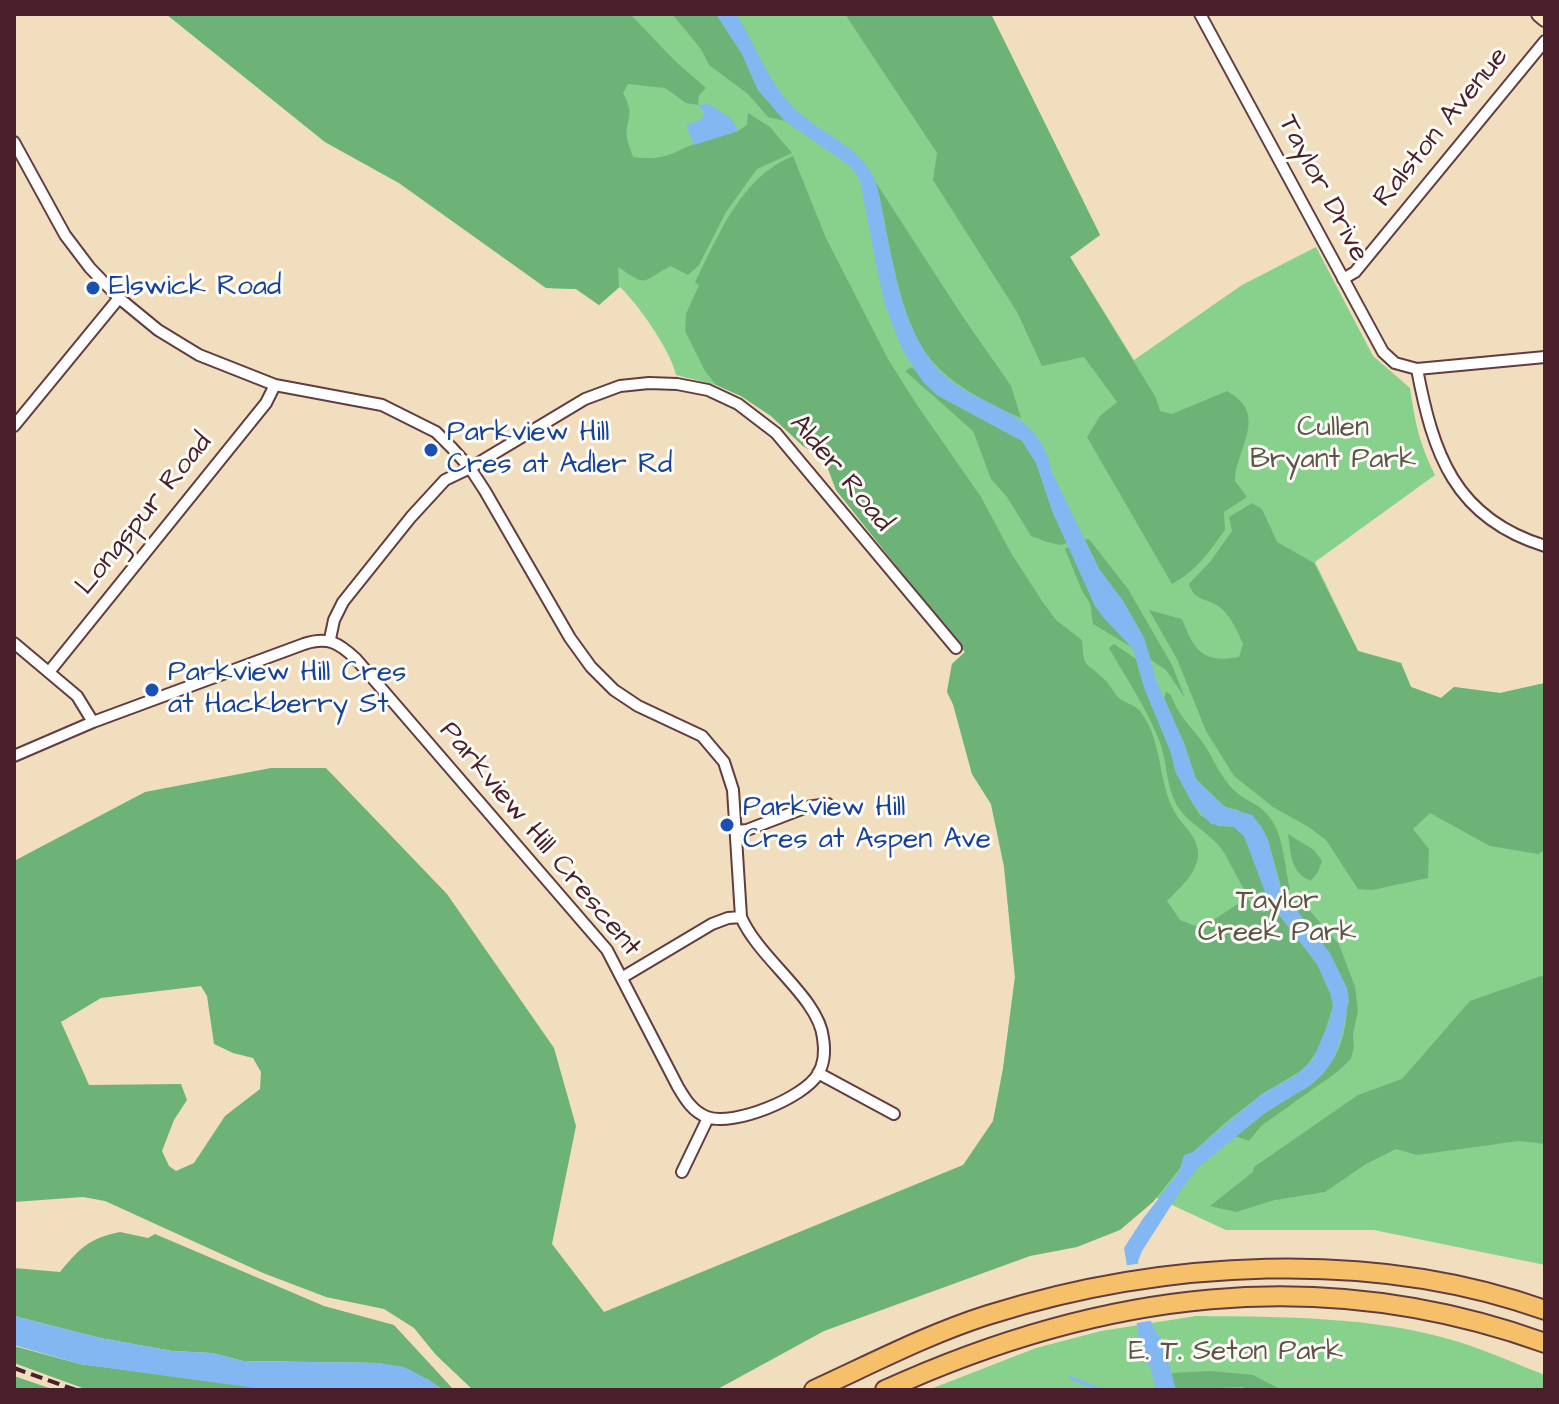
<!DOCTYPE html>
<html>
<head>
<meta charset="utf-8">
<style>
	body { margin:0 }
	#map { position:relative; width:1559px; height:1404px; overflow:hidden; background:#f0debe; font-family:"Architects Daughter",sans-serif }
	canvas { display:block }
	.frame { position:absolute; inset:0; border:16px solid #4a1f2b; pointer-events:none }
</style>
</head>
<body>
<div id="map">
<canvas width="1559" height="1404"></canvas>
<div class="frame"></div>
</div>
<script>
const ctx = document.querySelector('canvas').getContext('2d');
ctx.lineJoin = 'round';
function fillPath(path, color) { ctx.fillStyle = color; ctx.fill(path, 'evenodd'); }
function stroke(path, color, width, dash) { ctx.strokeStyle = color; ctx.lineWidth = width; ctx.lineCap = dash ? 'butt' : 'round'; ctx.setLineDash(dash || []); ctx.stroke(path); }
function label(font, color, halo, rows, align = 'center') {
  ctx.font = font + ' "Architects Daughter",sans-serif'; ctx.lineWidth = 6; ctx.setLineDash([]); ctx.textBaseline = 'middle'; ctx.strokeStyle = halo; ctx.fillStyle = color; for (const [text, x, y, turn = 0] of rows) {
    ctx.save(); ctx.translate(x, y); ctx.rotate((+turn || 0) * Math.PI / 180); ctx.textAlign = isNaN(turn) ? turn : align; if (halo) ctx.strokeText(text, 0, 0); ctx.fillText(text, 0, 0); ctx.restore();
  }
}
fillPath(new Path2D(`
	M166,14H991L1100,235L1070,257L1134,360L1242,285L1316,247L1373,356L1410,388C1415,420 1418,441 1435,475L1315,562L1358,651L1401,663L1411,687L1441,698L1454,687L1500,693L1545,683V1265L1374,1230H1226L993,1122L1003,1069L1015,977L1004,868L991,804L972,774L953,704L947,692L952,664L965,652L836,490L824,458L803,446L771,416L741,396L716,385L676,375C671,351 638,304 620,287L599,305L576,289L546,288L399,183L325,142Z
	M1196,1316C1283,1317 1375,1316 1459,1342C1488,1351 1516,1364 1545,1375V1390H928L1036,1348L1101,1331Z`), '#87d18d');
fillPath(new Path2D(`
	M166,14H630L676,62L706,88L699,95L698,105L686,103L665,88L628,84L623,93C636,116 625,118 627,138C628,144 631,151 633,157C670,162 675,149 706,140C721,135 734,135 747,125L748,113L770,127L792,153L757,169L726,212L699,265L688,275L671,266C639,282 650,288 618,267L619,287L599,305L576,289L546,288L399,183L325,142Z
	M672,14H716L742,54L758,90L785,121L768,117L748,94L709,65L701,49Z
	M845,14H991L1100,235L1070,257L1156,398L1160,411L1172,414L1227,391C1270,415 1236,447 1235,481L1247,497L1224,512L1225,530C1210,551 1195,572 1172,584L1087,437L1100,416L1117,402L1084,357L1042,366L1017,312L933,180L937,153Z
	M793,156L826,238L888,359L915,402L981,497L1011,553L1042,601L1056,620L1082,640C1084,671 1085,660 1104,679C1110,684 1113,692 1119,698C1125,703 1135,705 1140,711C1162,739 1158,779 1173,809C1181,826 1200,836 1198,857C1195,876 1179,888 1167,901L1180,920L1201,928L1247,898L1257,910L1264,912L1273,907L1317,964L1331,995L1333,1006L1320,1047L1304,1069L1262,1094L1225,1123L1193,1152L1153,1202L1120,1230L1077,1247L1030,1256L824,1331L716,1390H473L436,1355L414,1328L384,1309L326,1297L263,1273L105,1201L83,1197L14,1202V861L145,792L271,768H326L447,894L554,1048L576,1126L552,1244L604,1312L963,1165L993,1121L1003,1069L1015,977L1004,865L991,804L972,774L953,704L947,692L952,664L965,652L836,490L824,458L803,446L771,416L741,396L716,385L705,371L685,331L686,314L699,285L695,282C719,234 741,177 793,156ZM201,986L207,996L214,1044L233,1053L253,1058L261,1072L260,1089L225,1116L194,1163L176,1171L169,1166L162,1151L174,1120L187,1100L181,1084L89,1085L61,1022L101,998Z
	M873,178L961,314L1011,386L1021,418C925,375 912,350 890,250C885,226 882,201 873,178Z
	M912,367L937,395L1022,441L1036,463L1053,513L1067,543L1061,545L1047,542L1031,536L1007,497L991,479L973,431L905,371Z
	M1252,503L1262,509L1277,542L1314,563L1358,651L1401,663L1411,687L1441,698L1454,687L1500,693L1545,683V850L1538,854L1490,846L1430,813L1413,829L1429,849L1428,878L1372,890L1358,889L1326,840L1307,826L1273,807L1234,776L1206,731L1177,659L1149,610L1182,619C1194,650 1203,664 1239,657L1243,644C1238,632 1232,619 1223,610C1212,598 1194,603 1189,584L1210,562L1232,531L1229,517Z
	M1089,539L1128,589L1172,665L1185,698L1166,670L1151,660L1144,638L1123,601L1099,569L1085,540Z
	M1069,547L1095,606L1133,648L1093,624L1090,603L1082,591L1065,549Z
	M1114,644L1136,659L1145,690L1170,750L1176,773L1193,804L1200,815L1218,826L1234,827L1244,836L1271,904L1267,907C1246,907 1232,861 1220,847C1207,831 1186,822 1176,804C1166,785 1167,760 1159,740C1146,707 1126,678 1109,648Z
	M1166,692L1171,695C1177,712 1186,722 1197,735C1212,752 1218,776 1236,792C1245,800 1258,804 1266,813C1284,831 1284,865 1290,889L1283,894L1268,840L1261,826L1238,810L1225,807L1196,779L1184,743L1164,698Z
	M1288,834L1314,850L1322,861L1318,872L1311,881C1290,873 1291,853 1288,834Z
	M1293,892L1339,944L1355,987L1358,1011L1353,1034L1354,1047L1351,1059L1337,1072L1261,1126L1249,1141L1235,1136C1245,1128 1255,1120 1265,1113C1310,1082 1342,1075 1347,1010L1286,898Z
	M1541,976H1545V1144L1519,1141L1417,1155L1396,1149L1366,1164L1325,1192L1275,1200L1236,1212L1210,1206L1253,1172L1254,1167L1358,1095L1402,1079L1470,1001Z
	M120,1232L148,1238L155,1234L324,1306L394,1325L454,1390H443L427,1379L379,1363L243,1361L212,1353L172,1351L100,1338L14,1316V1268L60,1272C79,1249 89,1238 120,1232Z
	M14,1346L80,1364L277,1390H88L14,1363Z
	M1211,1371L1253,1375L1282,1390H1248L1242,1387L1176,1390L1171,1373Z
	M14,1376L55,1390H14Z`), '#6db378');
fillPath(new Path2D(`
	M716,14H736C756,45 767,80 793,107C818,133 857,143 874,178C880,193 882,210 885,226C895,273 902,322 932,362C970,412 1038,400 1052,472L1099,569L1123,601L1144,638L1158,685L1184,743L1196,779L1225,807L1252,815L1261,826L1268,840L1281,890L1330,953L1347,988L1349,1000L1342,1034L1333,1060L1323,1074L1311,1085L1265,1113L1199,1167L1183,1187L1142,1251L1138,1261L1152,1325L1163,1342L1176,1390H1156L1151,1370L1141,1350L1124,1248L1142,1220L1179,1172L1184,1155L1193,1152L1262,1094L1295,1076L1313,1059L1328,1024L1333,1006L1331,995L1317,964L1268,900L1244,836L1234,827L1211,824L1193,804L1176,773L1170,750L1145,690L1133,649L1102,616L1095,606L1053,513L1036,463L1022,441L937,395L923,382L902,349L886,307L879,279L860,180L850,166L785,121L758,90L742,54Z
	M708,104L729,117L739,131L694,145L686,125L701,120L704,113L698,105Z
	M14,1316L100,1338L172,1351L212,1353L243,1361L379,1363L404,1367L427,1379L443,1390H269L80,1364L14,1345Z`), '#83b7f1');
fillPath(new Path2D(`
	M1143,1263L1155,1320L1131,1324L1122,1266Z`), '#f0debe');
stroke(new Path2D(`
	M1071,1378L1101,1390`), '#83b7f1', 4);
const minor = new Path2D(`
	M1200,14L1383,352L1395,363L1417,369L1545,357
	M14,142L65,235L90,268L119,298L158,330L199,355L275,385L382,405L436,432L452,448L470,468L485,491L570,638L591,667L614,690L638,706L702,736L724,762L733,790L741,917C759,959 819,998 823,1038C825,1050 824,1064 818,1074C804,1098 733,1127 707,1117C693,1112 685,1099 678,1087L607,950L356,659C339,643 328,636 304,644L93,722L14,756
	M1343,279L1355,272L1545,41
	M1417,369C1433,453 1454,518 1545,546
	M14,426L119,298
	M330,639L334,620L343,602L411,517L445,480L470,468L585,399L620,386L649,383L677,384L708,390L738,404L776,433L956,648
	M14,643L77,696L93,722
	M49,672L266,403L275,385
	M736,831L747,830L807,807L828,804
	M623,977L712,924L728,918L741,917
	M818,1073L894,1114
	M682,1172L708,1118`);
const secondary = new Path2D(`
	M1539,14L1545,19`);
const motorway = new Path2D(`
	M814,1390C871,1364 928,1334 988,1315C1162,1260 1372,1248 1545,1310
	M885,1390C1100,1292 1319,1262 1545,1343`);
stroke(minor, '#633c41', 14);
stroke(secondary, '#633c41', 18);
stroke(motorway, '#633c41', 22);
stroke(minor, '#fff', 10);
stroke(secondary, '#fbe6c4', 14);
stroke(motorway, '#f6c06b', 18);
stroke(new Path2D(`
	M14,1368L76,1390`), '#4a1f2b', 4, [12, 6]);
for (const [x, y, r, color] of [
	[93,288,8,"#1a4fb4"],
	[431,450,8,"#1a4fb4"],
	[152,690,8,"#1a4fb4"],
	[727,825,8,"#1a4fb4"]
]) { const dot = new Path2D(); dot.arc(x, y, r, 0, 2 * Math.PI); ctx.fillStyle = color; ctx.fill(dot); stroke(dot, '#fdfcf7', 3); }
label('28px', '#4a1f2b', '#fdfcf7', [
	["Ralston Avenue",1442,128,-51],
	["Taylor Drive",1322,189,62],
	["Alder Road",840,474,50],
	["Longspur Road",145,515,-51],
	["Parkview Hill Crescent",539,840,50]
]);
label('28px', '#164399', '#fdfcf7', [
	["Elswick Road",109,288],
	["Parkview Hill",447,434],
	["Cres at Adler Rd",447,466],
	["Parkview Hill Cres",168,674],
	["at Hackberry St",168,706],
	["Parkview Hill",743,809],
	["Cres at Aspen Ave",743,841]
], 'left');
label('28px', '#5c5448', '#fdfcf7', [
	["Cullen",1333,429],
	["Bryant Park",1333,461],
	["Taylor",1277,902],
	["Creek Park",1277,934],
	["E. T. Seton Park",1236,1353]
]);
</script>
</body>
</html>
